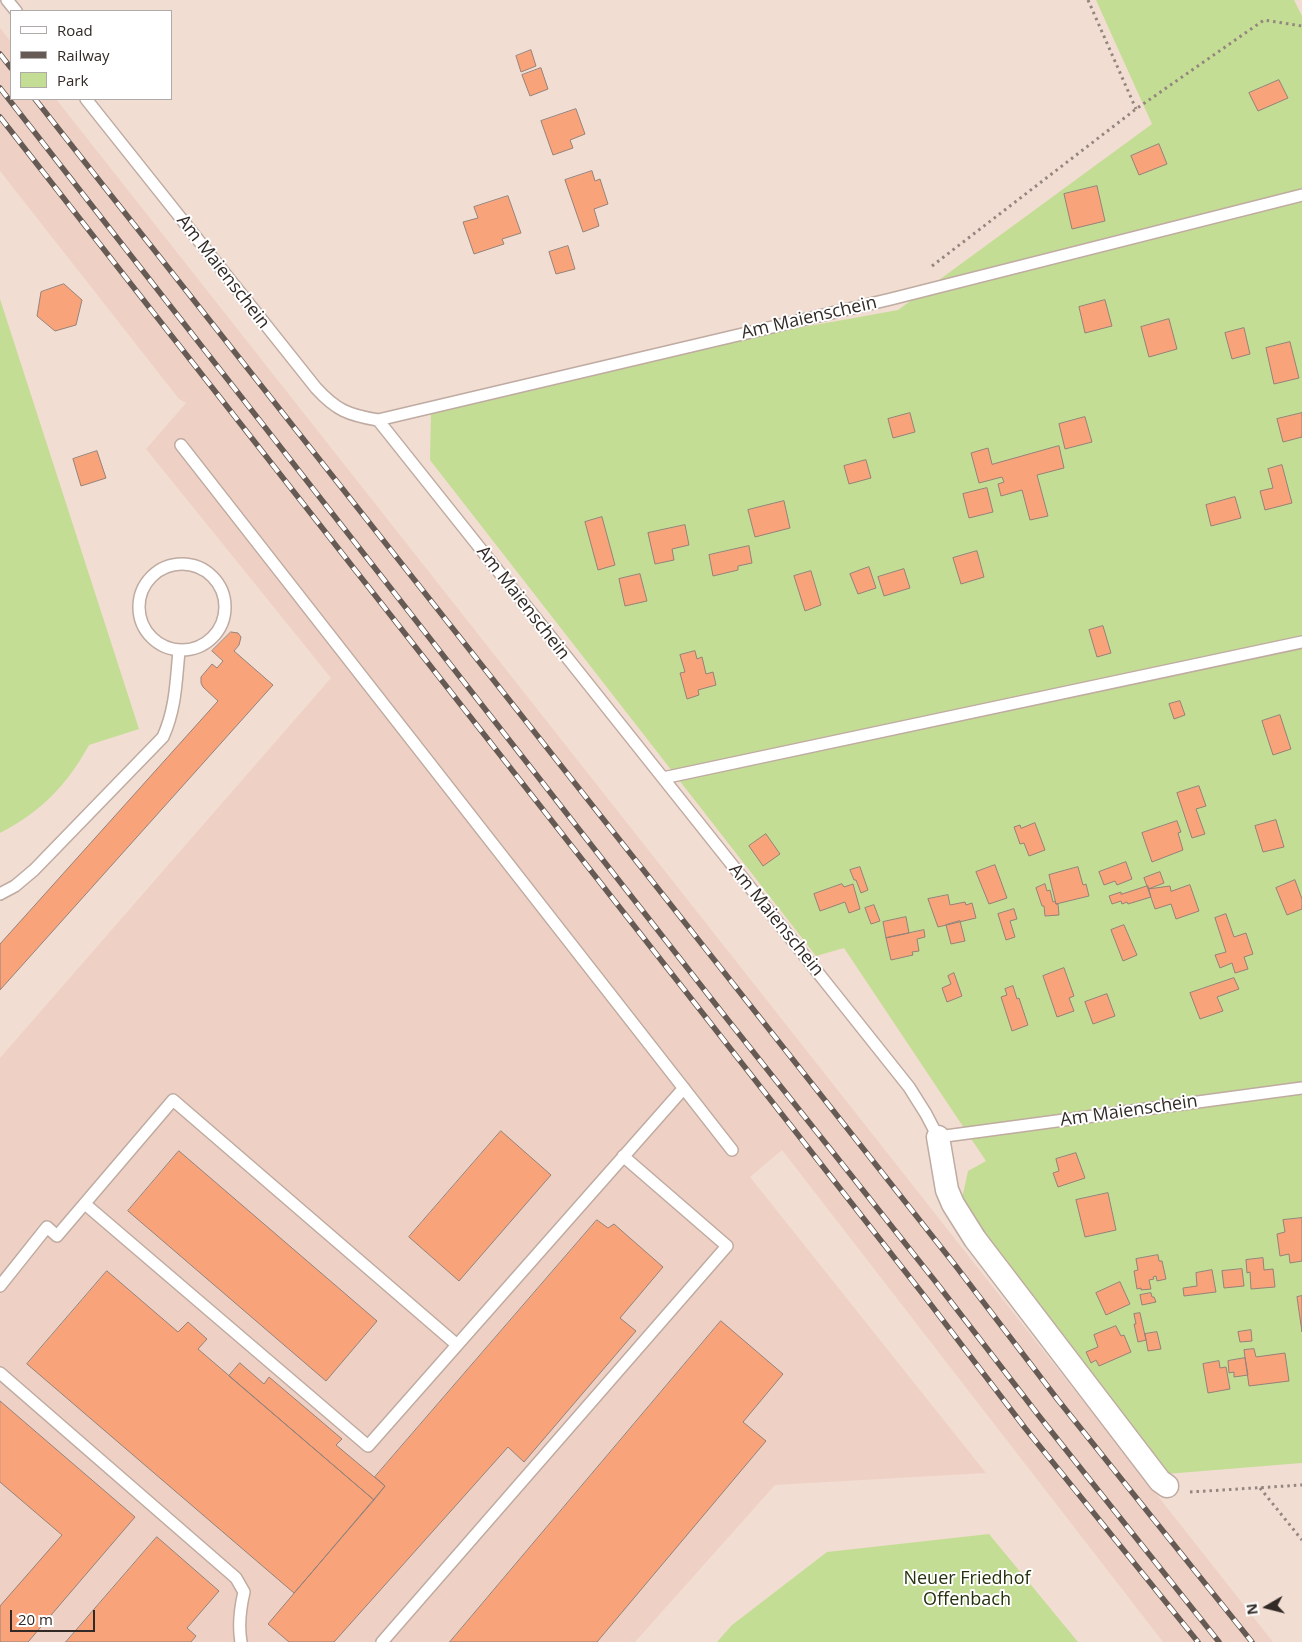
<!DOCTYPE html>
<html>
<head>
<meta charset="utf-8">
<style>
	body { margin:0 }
	#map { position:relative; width:1302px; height:1642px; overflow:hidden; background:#f2ddd3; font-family:"Open Sans",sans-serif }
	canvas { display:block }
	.legend { position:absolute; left:10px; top:10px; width:162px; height:90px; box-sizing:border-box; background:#fff; border:1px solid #adaaa8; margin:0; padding:6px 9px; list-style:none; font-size:15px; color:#322a26 }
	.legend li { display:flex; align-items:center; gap:10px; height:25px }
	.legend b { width:25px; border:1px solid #adaaa8 }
	.north { position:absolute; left:1242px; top:1582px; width:50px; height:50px; -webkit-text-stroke:4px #fff; paint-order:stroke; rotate:262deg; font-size:14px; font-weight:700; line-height:20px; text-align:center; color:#322a26 }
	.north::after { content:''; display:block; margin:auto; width:18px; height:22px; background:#322a26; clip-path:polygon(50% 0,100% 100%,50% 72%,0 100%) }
	.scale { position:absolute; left:10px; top:1610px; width:85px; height:22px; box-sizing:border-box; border:2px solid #322a26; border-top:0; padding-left:6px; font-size:15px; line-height:18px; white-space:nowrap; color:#322a26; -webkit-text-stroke:4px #fff; paint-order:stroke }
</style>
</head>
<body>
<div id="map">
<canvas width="1302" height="1642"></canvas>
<ul class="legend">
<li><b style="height:6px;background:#fff"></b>Road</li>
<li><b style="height:6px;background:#655a54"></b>Railway</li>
<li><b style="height:14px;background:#c4dd94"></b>Park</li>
</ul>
<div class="north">N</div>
<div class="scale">20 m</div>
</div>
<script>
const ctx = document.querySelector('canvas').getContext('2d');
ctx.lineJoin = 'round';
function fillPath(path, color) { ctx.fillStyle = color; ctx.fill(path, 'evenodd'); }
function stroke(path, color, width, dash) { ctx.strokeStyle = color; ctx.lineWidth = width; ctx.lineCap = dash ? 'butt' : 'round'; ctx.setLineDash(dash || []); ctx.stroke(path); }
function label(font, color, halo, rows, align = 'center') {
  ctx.font = font + ' "Open Sans",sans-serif'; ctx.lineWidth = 4; ctx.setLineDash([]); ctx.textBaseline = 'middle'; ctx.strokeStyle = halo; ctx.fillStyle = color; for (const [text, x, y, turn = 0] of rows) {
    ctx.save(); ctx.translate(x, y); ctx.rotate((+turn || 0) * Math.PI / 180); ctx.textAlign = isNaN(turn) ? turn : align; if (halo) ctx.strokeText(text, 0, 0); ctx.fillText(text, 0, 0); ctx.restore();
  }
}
fillPath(new Path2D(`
	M0,28L11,42V99H56L1273,1642H1163L782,1150L750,1177L986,1473L775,1485L635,1642H0V1058L331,678L146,449L186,403L179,399L0,171Z`), '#eed1c4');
fillPath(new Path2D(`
	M1096,0H1294L1302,16V1463L1166,1474L961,1203L968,1171L986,1161L844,948L816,956L430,460L431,412L670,351L898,310L1152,124Z
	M0,299L139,729L89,745C67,785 41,812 0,833Z
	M989,1534L1078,1642H717L732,1625L827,1552Z`), '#c4dd94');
const building = new Path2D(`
	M531,50L536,66L521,72L516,56Z
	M541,68L548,89L530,96L522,75Z
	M1279,80L1288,98L1258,111L1249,93Z
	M576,109L585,134L570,140L573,148L553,155L541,121Z
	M1159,144L1167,164L1139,175L1131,156Z
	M592,171L595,181L600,179L608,204L594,209L599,226L583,232L565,180Z
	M1097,186L1105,221L1072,229L1064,194Z
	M508,196L521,233L502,239L504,244L474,254L463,222L478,218L474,207Z
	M568,246L575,269L556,274L549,252Z
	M64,284L82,300L76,325L55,331L37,316L41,292Z
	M1105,300L1112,326L1085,333L1079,307Z
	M1169,319L1177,349L1149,357L1141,327Z
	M1244,328L1250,354L1232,359L1225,333Z
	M1290,342L1299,378L1274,384L1266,348Z
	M910,413L915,432L893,438L888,419Z
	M1302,413V437L1283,442L1277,419Z
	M1085,417L1092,442L1065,449L1059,424Z
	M1059,446L1064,468L1037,475L1048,516L1030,520L1022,490L1001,496L998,484L1004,482L1002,477L979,483L971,453L988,448L992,464Z
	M97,451L106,478L81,486L73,459Z
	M866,460L871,478L849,484L844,466Z
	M1282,465L1292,503L1265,510L1260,491L1273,488L1268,469Z
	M987,488L993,512L969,518L963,494Z
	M1235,497L1241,518L1211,526L1206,505Z
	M784,501L790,528L755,537L748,510Z
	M602,517L615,565L598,570L585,522Z
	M685,525L689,545L672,549L674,560L655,564L648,533Z
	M749,546L752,563L738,566V570L713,576L709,555Z
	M977,551L984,577L961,584L953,558Z
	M869,567L876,588L858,594L850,574Z
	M904,569L910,588L884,596L878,577Z
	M811,571L821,605L805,611L794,576Z
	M640,574L647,601L625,606L619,579Z
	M1103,626L1111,653L1097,657L1089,630Z
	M231,632L238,633L241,637L239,645L234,651L273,685L0,990V944L218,701L203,687L201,683V677L212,664L217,668L223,661L212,651Z
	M695,651L697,659L702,657L706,674L713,672L716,685L698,690L699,695L687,699L680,673L685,672L680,655Z
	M1180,701L1185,715L1174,719L1169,704Z
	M1280,715L1291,749L1273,755L1262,721Z
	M1199,786L1206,806L1196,809L1205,834L1192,838L1177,793Z
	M1276,820L1284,847L1263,852L1255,826Z
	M1177,821L1181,832L1178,833L1183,850L1152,862L1142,833Z
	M1035,823L1045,850L1029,856L1024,843L1020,844L1014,827L1020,825L1021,828Z
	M766,834L780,854L763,866L749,846Z
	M1126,862L1132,879L1117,885L1115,881L1104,885L1099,872Z
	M995,865L1007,898L989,904L976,872Z
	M860,867L868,890L861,893L856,880H854L850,870Z
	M1078,867L1083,885L1086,884L1089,896L1056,904L1049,875Z
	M1160,872L1164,883L1148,889L1144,878Z
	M1295,880L1302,899V909L1287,915L1276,888Z
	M842,884L844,887L853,884L860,909L849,913L845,902L820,911L814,894Z
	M1045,884L1047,891L1050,890L1053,902L1055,901L1056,904H1058L1059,915L1045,916L1044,906H1042L1036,888Z
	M1190,885L1199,911L1176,919L1171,904L1155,909L1148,889L1170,886L1171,891Z
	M1148,886L1151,897L1128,904L1127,902L1122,904L1121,901L1112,904L1109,896L1121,892V894Z
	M948,895L950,905L965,902L966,905L972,903L976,918L938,927L928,899Z
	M874,905L880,921L871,924L865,908Z
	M1014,909L1017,919L1010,921L1015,937L1006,940L998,914Z
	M1226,914L1234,937L1246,933L1253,954L1244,957L1248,969L1235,973L1232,963L1220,968L1215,955L1226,952L1215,918Z
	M906,917L909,933L886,938L883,922Z
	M960,921L965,941L951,944L946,925Z
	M1124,925L1137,955L1123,961L1111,930Z
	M924,930L925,937L917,939L919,951L912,952L913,955L891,960L886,938Z
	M1064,968L1074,996L1069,998L1074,1011L1057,1017L1043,976Z
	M954,973L962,996L947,1002L942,988L951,984L948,976Z
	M1234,978L1239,989L1217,997L1223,1011L1200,1019L1190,993Z
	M1013,986L1017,999L1019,998L1028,1025L1012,1031L1001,997L1007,995L1005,989Z
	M1107,994L1115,1016L1093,1024L1085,1002Z
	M501,1131L551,1175L459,1281L409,1237Z
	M179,1151L377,1321L326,1381L128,1211Z
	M1076,1153L1085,1178L1058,1187L1053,1173L1059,1171L1056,1159Z
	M1108,1193L1116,1230L1085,1237L1076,1200Z
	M1302,1218V1261L1290,1263L1289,1254L1280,1256L1277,1234L1285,1232L1283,1220Z
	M597,1220L608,1228L614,1224L663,1267L620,1318L636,1331L524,1462L508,1447L334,1642H289L268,1624L385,1486L375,1477Z
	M1158,1255L1159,1261H1162L1166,1279L1157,1281L1156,1276L1153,1277L1154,1279L1149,1280L1151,1289L1141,1290V1288L1137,1289L1134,1271L1138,1270L1136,1259Z
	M1263,1258L1264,1270L1273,1269L1275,1287L1251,1289L1250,1272L1247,1273L1246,1260Z
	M1242,1269L1244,1286L1224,1288L1222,1271Z
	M1212,1270L1216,1292L1184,1296L1183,1288L1197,1286L1196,1273Z
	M107,1271L178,1332L188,1322L207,1339L198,1349L374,1500L294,1593L27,1364Z
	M1120,1282L1130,1304L1106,1315L1096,1293Z
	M1151,1293L1152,1297H1154L1156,1302L1142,1305L1140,1295Z
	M1302,1296V1332L1297,1297Z
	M1140,1313L1146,1340L1138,1342L1134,1324H1136L1134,1314Z
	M721,1321L783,1374L743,1422L766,1441L597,1642H450Z
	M1116,1326L1121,1336L1124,1335L1131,1352L1099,1366L1096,1360L1091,1363L1086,1352L1098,1347L1094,1335Z
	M1251,1330L1252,1341L1240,1342L1238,1332Z
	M1157,1332L1161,1349L1148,1351L1145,1334Z
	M1254,1349L1256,1357L1285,1353L1289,1381L1249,1386L1244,1350Z
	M1245,1358L1248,1375L1234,1377V1372L1229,1373L1228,1361Z
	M1219,1361L1220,1368L1226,1367L1230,1389L1208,1393L1203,1364Z
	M240,1363L264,1384L269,1377L342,1439L336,1445L385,1486L374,1500L229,1376Z
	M0,1401L135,1517L28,1642H0V1606L62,1535L0,1482Z
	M157,1537L219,1591L187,1628L196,1636L191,1642H66Z`);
fillPath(building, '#f9a37a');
stroke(building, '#958279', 1);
const service = new Path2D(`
	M7,0L16,11
	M86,99L316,388C336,410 348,415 378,420L909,1087L926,1114L938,1137L1302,1088
	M378,420L891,299L1302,195
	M181,445L732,1150
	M139 607a43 43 0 1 1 86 0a43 43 0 1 1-86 0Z
	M663,778L1302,642
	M0,894L15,886L34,870L163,737C176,708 176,681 179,651
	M85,1204L368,1446L684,1088
	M0,1286L47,1227L57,1236L173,1100L456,1344
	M0,1373L236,1578L244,1592C240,1609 238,1625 241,1642
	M382,1642L727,1246L623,1156`);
const minor = new Path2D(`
	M938,1137L947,1190L953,1204L975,1239L1160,1481L1167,1486`);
stroke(service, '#bfaba1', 14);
stroke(minor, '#bfaba1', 25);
stroke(new Path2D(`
	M1088,0L1136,109
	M932,266L1136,109L1264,20L1302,26
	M1260,1488L1302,1540
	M1190,1492L1302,1485`), '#94867f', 3, [2.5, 4]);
stroke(service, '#fff', 11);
stroke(minor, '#fff', 22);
const rail = new Path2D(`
	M0,54L11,68
	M0,88L724,1015L935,1281L1039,1416L1219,1642
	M35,99L955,1265L1058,1400L1252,1642
	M0,117L922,1293L1025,1428L1198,1642`);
stroke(rail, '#655a54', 5.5);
stroke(rail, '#fff', 4, [11]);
label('18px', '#322a26', '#fff', [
	["Am Maienschein",223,272,52],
	["Am Maienschein",809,318,-13],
	["Am Maienschein",523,603,52],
	["Am Maienschein",776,920,51],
	["Am Maienschein",1129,1111,-8]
]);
label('18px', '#26310d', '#fff', [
	["Neuer Friedhof",967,1579],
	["Offenbach",967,1600]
]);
</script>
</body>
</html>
